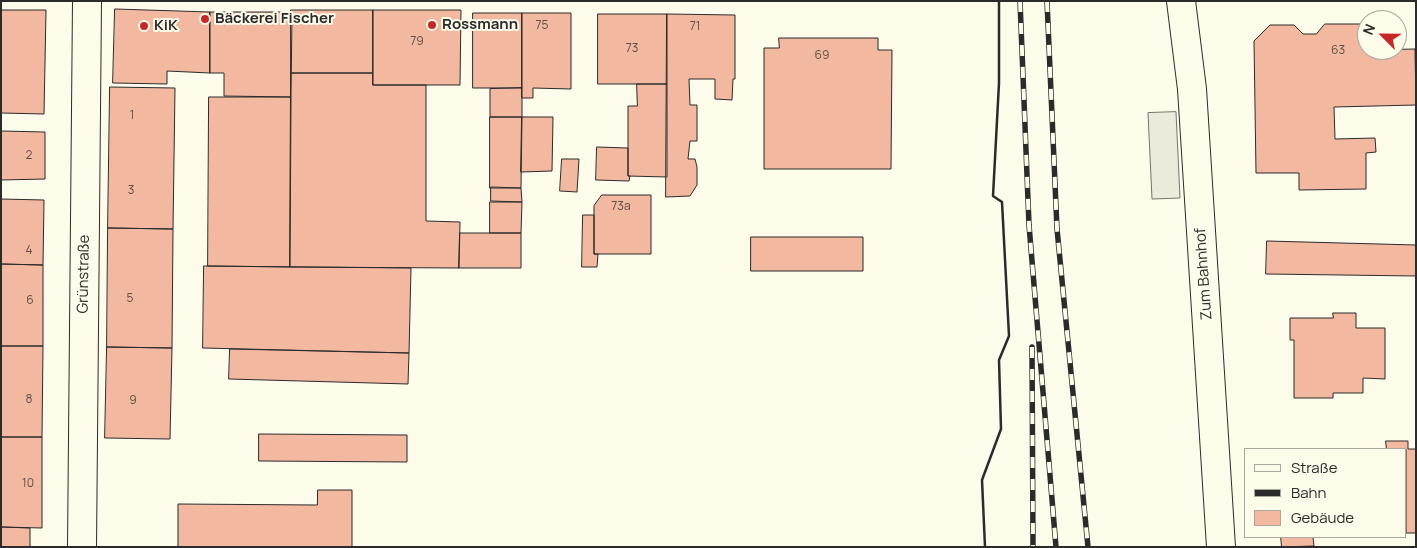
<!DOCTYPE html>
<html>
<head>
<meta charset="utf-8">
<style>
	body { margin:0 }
	#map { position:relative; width:1417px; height:548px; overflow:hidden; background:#fdfbea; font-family:Manrope,sans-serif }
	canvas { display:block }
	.frame { position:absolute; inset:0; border:2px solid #2b2b2b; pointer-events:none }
	.legend { position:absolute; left:1244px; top:448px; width:162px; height:90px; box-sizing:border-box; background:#fdfbea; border:1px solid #a9a89e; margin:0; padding:6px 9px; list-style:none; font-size:15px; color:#2b2b2b }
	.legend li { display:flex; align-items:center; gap:10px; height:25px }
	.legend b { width:25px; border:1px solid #a9a89e }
	.north { position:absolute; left:1357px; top:10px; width:50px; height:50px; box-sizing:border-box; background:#fdfbea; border:1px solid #a9a89e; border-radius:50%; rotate:293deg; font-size:14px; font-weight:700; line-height:20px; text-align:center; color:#2b2b2b }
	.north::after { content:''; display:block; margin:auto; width:18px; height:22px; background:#c62828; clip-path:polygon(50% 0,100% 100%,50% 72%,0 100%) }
</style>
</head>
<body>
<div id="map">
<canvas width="1417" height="548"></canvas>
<div class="frame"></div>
<ul class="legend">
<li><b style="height:6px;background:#fdfbea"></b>Straße</li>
<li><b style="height:6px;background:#2b2b2b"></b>Bahn</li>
<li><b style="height:14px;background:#f2b8a0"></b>Gebäude</li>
</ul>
<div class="north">N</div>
</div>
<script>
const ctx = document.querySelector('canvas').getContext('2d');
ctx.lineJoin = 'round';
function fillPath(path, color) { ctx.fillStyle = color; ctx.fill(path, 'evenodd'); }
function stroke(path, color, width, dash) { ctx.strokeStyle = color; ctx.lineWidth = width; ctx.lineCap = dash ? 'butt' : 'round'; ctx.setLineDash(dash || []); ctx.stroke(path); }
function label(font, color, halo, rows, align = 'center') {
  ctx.font = font + ' Manrope,sans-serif'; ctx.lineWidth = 4; ctx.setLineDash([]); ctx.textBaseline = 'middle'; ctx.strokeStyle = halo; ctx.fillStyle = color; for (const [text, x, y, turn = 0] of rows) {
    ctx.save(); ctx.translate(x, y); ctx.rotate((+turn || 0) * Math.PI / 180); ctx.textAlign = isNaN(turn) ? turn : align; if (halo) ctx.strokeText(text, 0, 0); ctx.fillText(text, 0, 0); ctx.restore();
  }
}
const parking = new Path2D(`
	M1176,112L1180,198L1152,199L1148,113Z`);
fillPath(parking, '#eceadb');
stroke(parking, '#74746e', 1);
const building = new Path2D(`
	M115,9L210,12V73L167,71V84L113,83Z
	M1,10H46L44,114L1,113Z
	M291,10H373V73H291Z
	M373,10H461L460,85H373Z
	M210,12H292L291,97L224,96V73H210Z
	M473,13H522V88H473Z
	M522,13H571V89L533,88V98H522Z
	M598,14H667V84H598Z
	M667,14L735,15V79H733L732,100L715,99V79H689L690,105H697V141H690L688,159H695L697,167V185L690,196L666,197Z
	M1325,24H1367V50L1415,49L1416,105L1334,107L1335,139L1375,138L1376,152L1366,153V189L1299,190V173H1256L1254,41L1270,25H1294L1303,34H1316Z
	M779,38H878V50H892L891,169H764V48H779Z
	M291,73H373V85H426V221L460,222L459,268L290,267Z
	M637,84H667V177L628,176V106H637Z
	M110,87L175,88L173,229L108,228Z
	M522,88V117H490V89Z
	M209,97H291L290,267L208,266Z
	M490,117H522L521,188H490Z
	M522,117H553L552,171L521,172Z
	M1,131L45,132V179L1,180Z
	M597,147L628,148V176H630L629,181L596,180Z
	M562,159H579L577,192L560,191Z
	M491,187L521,188L522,202L491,201Z
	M602,195H651V254H594V206Z
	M1,199L44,200L43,265L1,264Z
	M490,202H522L521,233H490Z
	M583,215H594V254H598L597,267H582Z
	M108,228L173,229L172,348L107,347Z
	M460,233H521V268H459Z
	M751,237H863V271H751Z
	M1267,241L1416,245V276L1266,274Z
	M1,264L43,265V346H1Z
	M204,266L411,268L409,353L203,348Z
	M1333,313H1356V328H1385V379L1363,378V393H1333V398H1294V340H1290V318H1333Z
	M1,346H43L42,437H1Z
	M107,347L172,348L170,439L105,438Z
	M230,349L409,353L408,384L229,379Z
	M259,434L407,435V462L259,461Z
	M1,437H42V528L1,527Z
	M1386,441H1408V449H1416V533H1406V449H1363H1386Z
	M318,490H352V547H178V504L317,505Z
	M1,527L30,528V547H1Z
	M1281,537H1313L1314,546L1282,547Z`);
fillPath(building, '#f2b8a0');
stroke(building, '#2b2b2b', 1);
const minor = new Path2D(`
	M1181,1L1192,89L1221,547
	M82,547L87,1`);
stroke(minor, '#2b2b2b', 30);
stroke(minor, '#fdfbea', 28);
const rail = new Path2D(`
	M1020,1L1029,225L1056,547
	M1047,1L1057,229L1088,547
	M1032,347L1033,547`);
stroke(rail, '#2b2b2b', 5.5);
stroke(rail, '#fdfbea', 4, [11]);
stroke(new Path2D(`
	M985,547L982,480L1001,429L999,360L1009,336L1002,202L993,196L999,83V1`), '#2b2b2b', 2.5);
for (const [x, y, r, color] of [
	[205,19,5,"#c62828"],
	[432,25,5,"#c62828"],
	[144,26,5,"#c62828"]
]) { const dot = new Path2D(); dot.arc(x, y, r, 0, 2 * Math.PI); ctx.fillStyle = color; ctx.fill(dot); stroke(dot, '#fdfbea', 2); }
label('12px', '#5d4e48', null, [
	["75",542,26],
	["71",695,27],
	["79",417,42],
	["73",632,49],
	["63",1338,51],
	["69",822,56],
	["1",132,116],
	["2",29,156],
	["3",131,191],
	["73a",621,207],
	["4",29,251],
	["5",130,299],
	["6",30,301],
	["8",29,400],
	["9",133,401],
	["10",28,484]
]);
label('bold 15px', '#2b2b2b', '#fdfbea', [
	["Bäckerei Fischer",215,19],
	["Rossmann",442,25],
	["KiK",154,26]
], 'left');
label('15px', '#2b2b2b', '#fdfbea', [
	["Grünstraße",84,274,-89],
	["Zum Bahnhof",1204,274,-94]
]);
</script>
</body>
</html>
